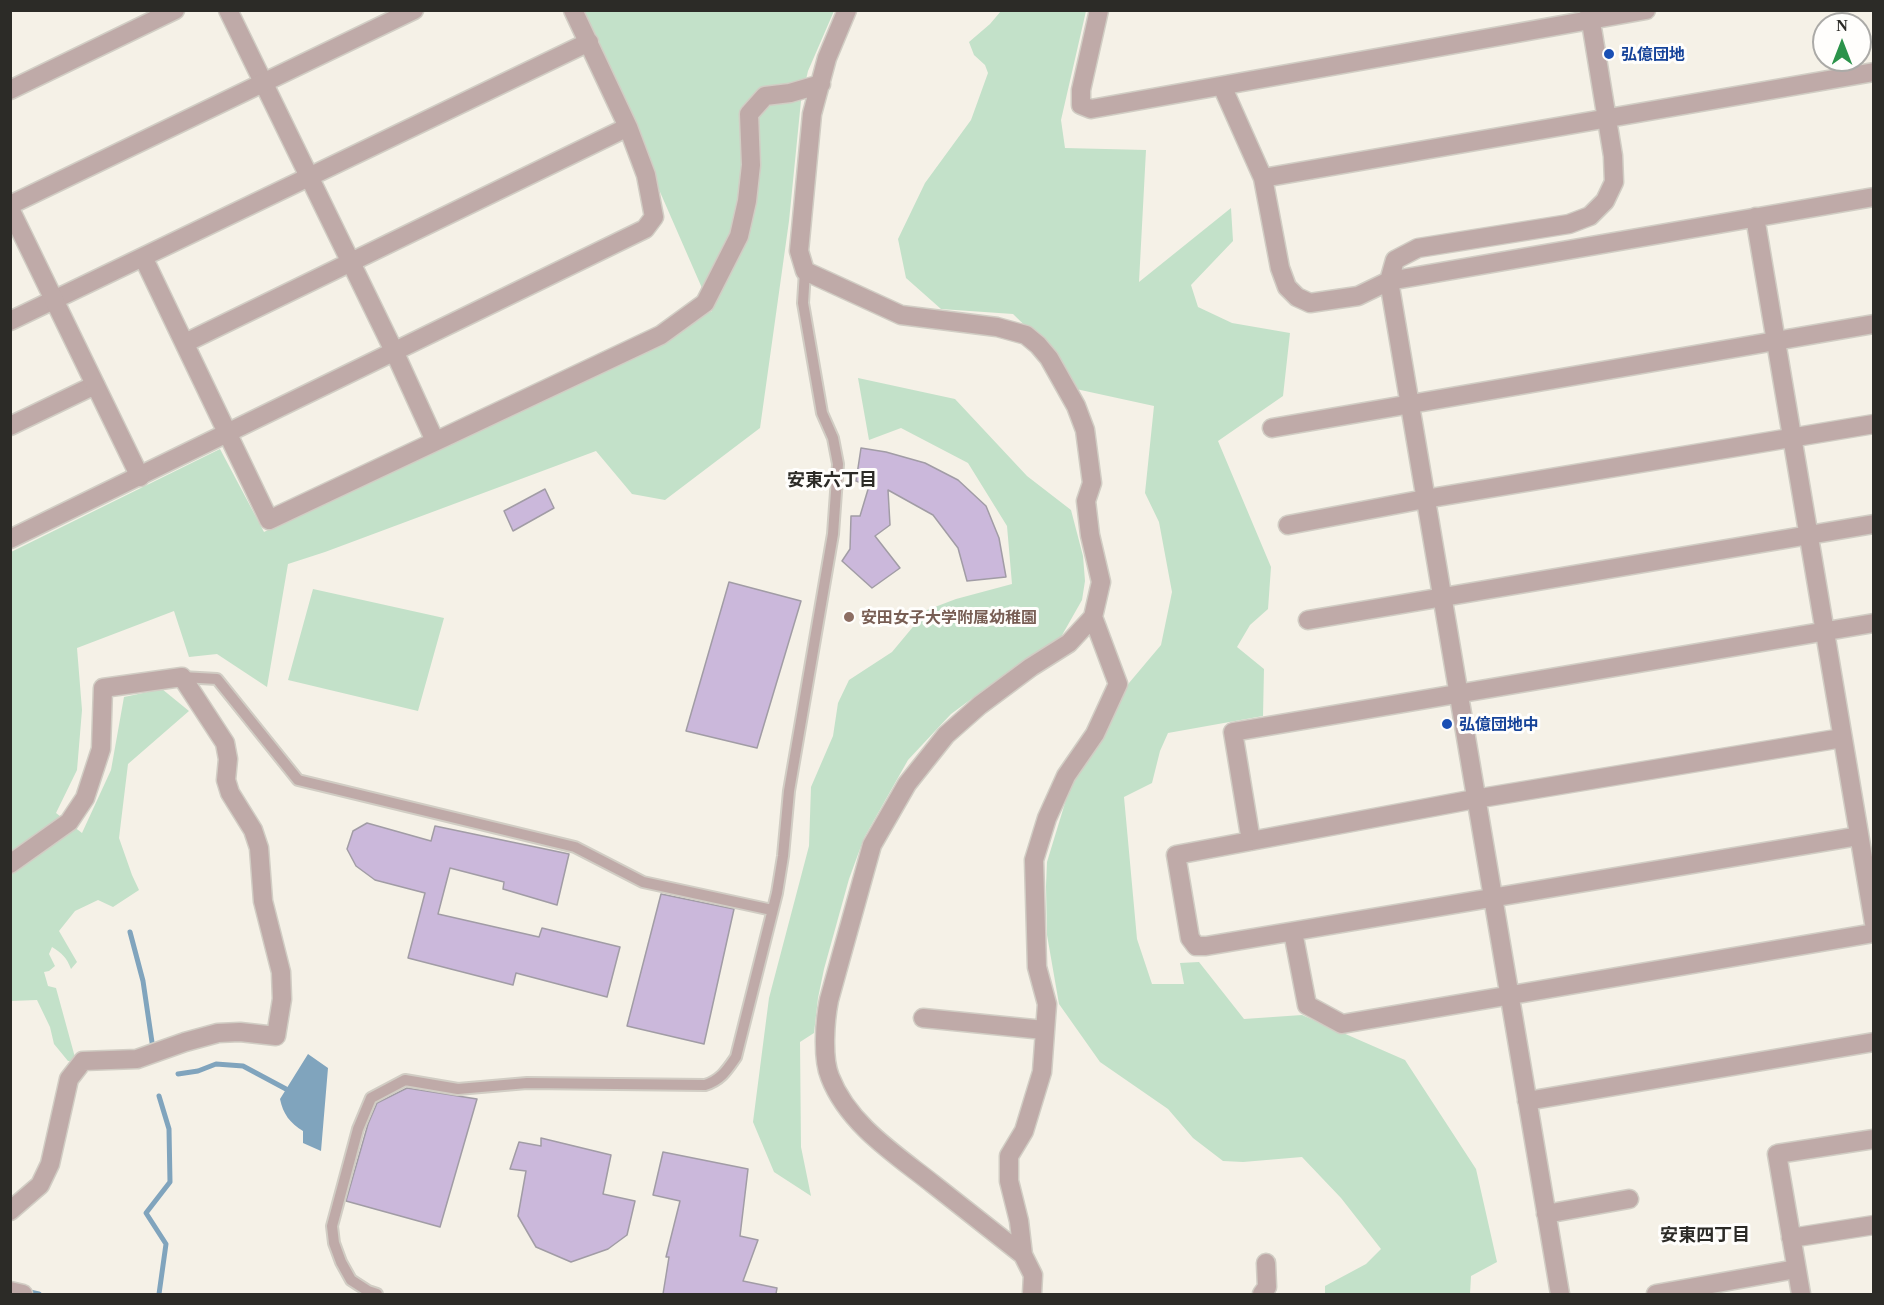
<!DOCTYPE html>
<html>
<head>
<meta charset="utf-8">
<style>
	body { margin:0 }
	#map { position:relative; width:1884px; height:1305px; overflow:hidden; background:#f5f1e7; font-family:Georgia,serif }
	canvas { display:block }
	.frame { position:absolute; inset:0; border:12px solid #2c2b27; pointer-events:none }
	.north { position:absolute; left:1812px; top:12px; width:60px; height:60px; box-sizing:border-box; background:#fffefc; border:2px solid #abaaa7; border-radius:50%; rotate:0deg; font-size:16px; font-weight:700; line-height:24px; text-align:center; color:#2c2b27 }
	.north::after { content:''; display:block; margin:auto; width:21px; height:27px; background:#2b934a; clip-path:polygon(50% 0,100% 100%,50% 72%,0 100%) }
</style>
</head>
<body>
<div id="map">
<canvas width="1884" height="1305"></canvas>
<div class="frame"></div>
<div class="north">N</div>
</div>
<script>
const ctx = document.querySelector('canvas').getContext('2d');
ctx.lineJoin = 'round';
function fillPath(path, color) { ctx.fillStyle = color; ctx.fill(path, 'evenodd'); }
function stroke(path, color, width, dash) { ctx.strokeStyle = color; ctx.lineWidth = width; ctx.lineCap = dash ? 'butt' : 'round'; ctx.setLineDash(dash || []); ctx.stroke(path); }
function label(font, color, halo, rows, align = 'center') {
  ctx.font = font + ' Georgia,"Noto Sans JP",serif'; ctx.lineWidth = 6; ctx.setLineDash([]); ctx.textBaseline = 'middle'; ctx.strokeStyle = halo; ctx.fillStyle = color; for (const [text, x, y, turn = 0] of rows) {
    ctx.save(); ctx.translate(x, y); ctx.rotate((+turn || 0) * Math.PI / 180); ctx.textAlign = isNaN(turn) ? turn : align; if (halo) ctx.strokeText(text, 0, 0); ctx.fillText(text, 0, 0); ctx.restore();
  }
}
fillPath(new Path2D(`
	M581,11H834L808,71L801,101L789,221L760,428L665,500L632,494L596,451L325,552L288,564L267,687L217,654L189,657L174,611L77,648L82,710L77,770L56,813L82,833L111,770L124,697L162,689L189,711L128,764L119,838L132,875L139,890L113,907L98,900L75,911L59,931L77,962L71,969C67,958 62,953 52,947L49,954L55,966L49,971L44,972L48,986L56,988L76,1061H68L54,1044L50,1027L37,1000L11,1001V552L220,449L264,532L712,311Z
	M1001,11H1086L1061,120L1065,148L1146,150L1139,282L1231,208L1233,241L1191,285L1198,307L1232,323L1290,333L1283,396L1218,441L1271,567L1268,609L1250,625L1237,647L1264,669L1263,716L1168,733L1160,751L1152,783L1124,797L1137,939L1152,984H1184L1180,963L1199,962L1244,1019L1302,1015L1405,1060L1476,1169L1497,1262L1471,1276L1470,1294H1325V1286L1366,1264L1381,1249L1341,1198L1302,1157L1243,1162L1223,1161L1193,1138L1168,1109L1100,1062L1059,1004L1047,935L1046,886L1047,862L1072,780L1104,729L1129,683L1161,645L1172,592L1159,522L1145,493L1154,406L1076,389L1049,349L1013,314L941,309L906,278L898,239L925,183L971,120L988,73L985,65L974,55L969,42L990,24Z
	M858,378L955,399L1027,476L1071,510L1083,556L1085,581L1082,600L1061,637L1027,658L951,714L908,760L864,838L849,879L824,969L818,998L814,1033L800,1042L801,1147L811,1196L774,1172L753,1122L769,998L809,846L811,787L833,736L838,703L849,680L892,652L927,610L956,599L1012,584L1007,526L968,463L901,428L869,440Z
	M313,589L444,618L418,711L288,680Z`), '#c3e1c9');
fillPath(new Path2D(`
	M308,1054L328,1068L321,1151L303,1143V1131C290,1123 283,1114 280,1099Z`), '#80a4bd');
stroke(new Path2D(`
	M130,932L143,981L153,1049
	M178,1074L198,1071L216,1064L243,1066L286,1089
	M159,1096L169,1129L170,1182L146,1213L166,1244L159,1294
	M25,1291L39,1294`), '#80a4bd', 5);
const building = new Path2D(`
	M861,448L886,452L925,463L958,480L986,506L999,538L1006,577L967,581L958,548L933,515L888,490L890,525L875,536L900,568L872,588L842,561L850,549L851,516H860L869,486L856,481Z
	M545,489L554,508L513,531L504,511Z
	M729,582L801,601L757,748L686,731Z
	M367,823L431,841L435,826L569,854L557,905L503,889L504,882L450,868L438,914L539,937L542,928L620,947L607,997L516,973L513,985L408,958L425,893L375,880L356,866L347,849L353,831Z
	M661,894L734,909L704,1044L627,1026Z
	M407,1088L477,1099L440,1227L346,1201L368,1124L377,1103Z
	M541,1138L611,1155L603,1194L635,1201L627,1235L608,1249L571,1262L536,1247L518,1216L526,1171L510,1169L519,1142L541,1146Z
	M663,1152L748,1169L740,1236L758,1240L743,1281L777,1288L776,1294H663L669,1257H666L680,1201L653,1195Z`);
fillPath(building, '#cbb8db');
stroke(building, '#a19ca5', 1.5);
const service = new Path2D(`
	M182,677L217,679L298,780L575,847L643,882L772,910
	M377,1294L368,1291L351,1280L341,1262L334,1243L332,1226L358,1129L371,1098L405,1080L458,1089L527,1083L705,1085C721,1080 727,1070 736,1057L777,893L783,856L789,791L833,534L838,464L833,438L822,413L803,303L805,271`);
const minor = new Path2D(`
	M228,10L394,351L435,441
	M847,10L827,58L812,114L799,251L805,271L901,315L997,327L1026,335L1038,345L1049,358L1076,406L1085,430L1092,483L1086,501L1090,535L1101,582L1093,617L1069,643L1031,667L980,705L946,735L907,784L872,845L829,1000C825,1020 822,1058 830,1077C848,1124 895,1154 933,1184C963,1208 993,1231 1023,1255L1033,1275L1032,1294
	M1099,10L1081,90V105L1091,109L1646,10
	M1222,86L1263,178L1280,268L1287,287L1297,297L1310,303L1358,296L1389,281L1874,197
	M10,90L175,10
	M1263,178L1874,72
	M1755,217L1874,923
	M143,257L269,520L661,335L705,303L739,236L747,201L751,165L749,114L765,96L790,93L821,84
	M10,321L589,42
	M185,343L628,127
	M10,426L95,385
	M1272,428L1874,324
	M1288,525L1425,499L1874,424
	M10,539L645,229L654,217L646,175L628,127L573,10
	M1308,620L1874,524
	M1842,738L1475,799L1176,855L1190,938L1196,946H1206L1859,836
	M1251,841L1233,732L1874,623
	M10,864L69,822L85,798L101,749L103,688L182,677L225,743L228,759L226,780L230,793L253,830L259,848L263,901L281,972L282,999L276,1036L240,1032L218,1033L185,1042L137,1059L83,1061L69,1079L50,1164L40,1185L10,1211
	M1293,932L1307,1005L1342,1024L1874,933
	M923,1018L1044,1030
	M1527,1101L1874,1042
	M1546,1214L1629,1199
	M1791,1238L1874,1225
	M1023,1255L1019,1221L1009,1181V1156L1024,1131L1042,1072L1047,1004L1037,967L1034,860L1047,818L1066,776L1095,734L1118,684L1093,617
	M10,1291L23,1294
	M1262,1294L1267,1287L1266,1263
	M1560,1294L1389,281L1395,260L1418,248L1569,224L1590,216L1605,201L1614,182L1613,156L1589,10
	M1656,1294L1796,1269
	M1801,1294L1777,1154L1874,1139`);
const tertiary = new Path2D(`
	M10,205L414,10
	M10,209L140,477`);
stroke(service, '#d1cdc4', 14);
stroke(minor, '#d1cdc4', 21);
stroke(tertiary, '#d1cdc4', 21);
stroke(service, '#bfaaa8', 10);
stroke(minor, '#bfaaa8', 18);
stroke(tertiary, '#bfaaa8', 18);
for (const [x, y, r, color] of [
	[1609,54,6,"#1a4fb4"],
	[849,617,6,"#8d6e63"],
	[1447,724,6,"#1a4fb4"]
]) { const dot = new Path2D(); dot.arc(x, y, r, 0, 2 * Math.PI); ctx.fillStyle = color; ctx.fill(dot); stroke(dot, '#fffefc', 2); }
label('bold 16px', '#164399', '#fffefc', [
	["弘億団地",1621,54],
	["弘億団地中",1459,724]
], 'left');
label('bold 16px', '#785e54', '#fffefc', [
	["安田女子大学附属幼稚園",861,617]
], 'left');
label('bold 18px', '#2c2b27', '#fffefc', [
	["安東六丁目",832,479],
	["安東四丁目",1705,1234]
]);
</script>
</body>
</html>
